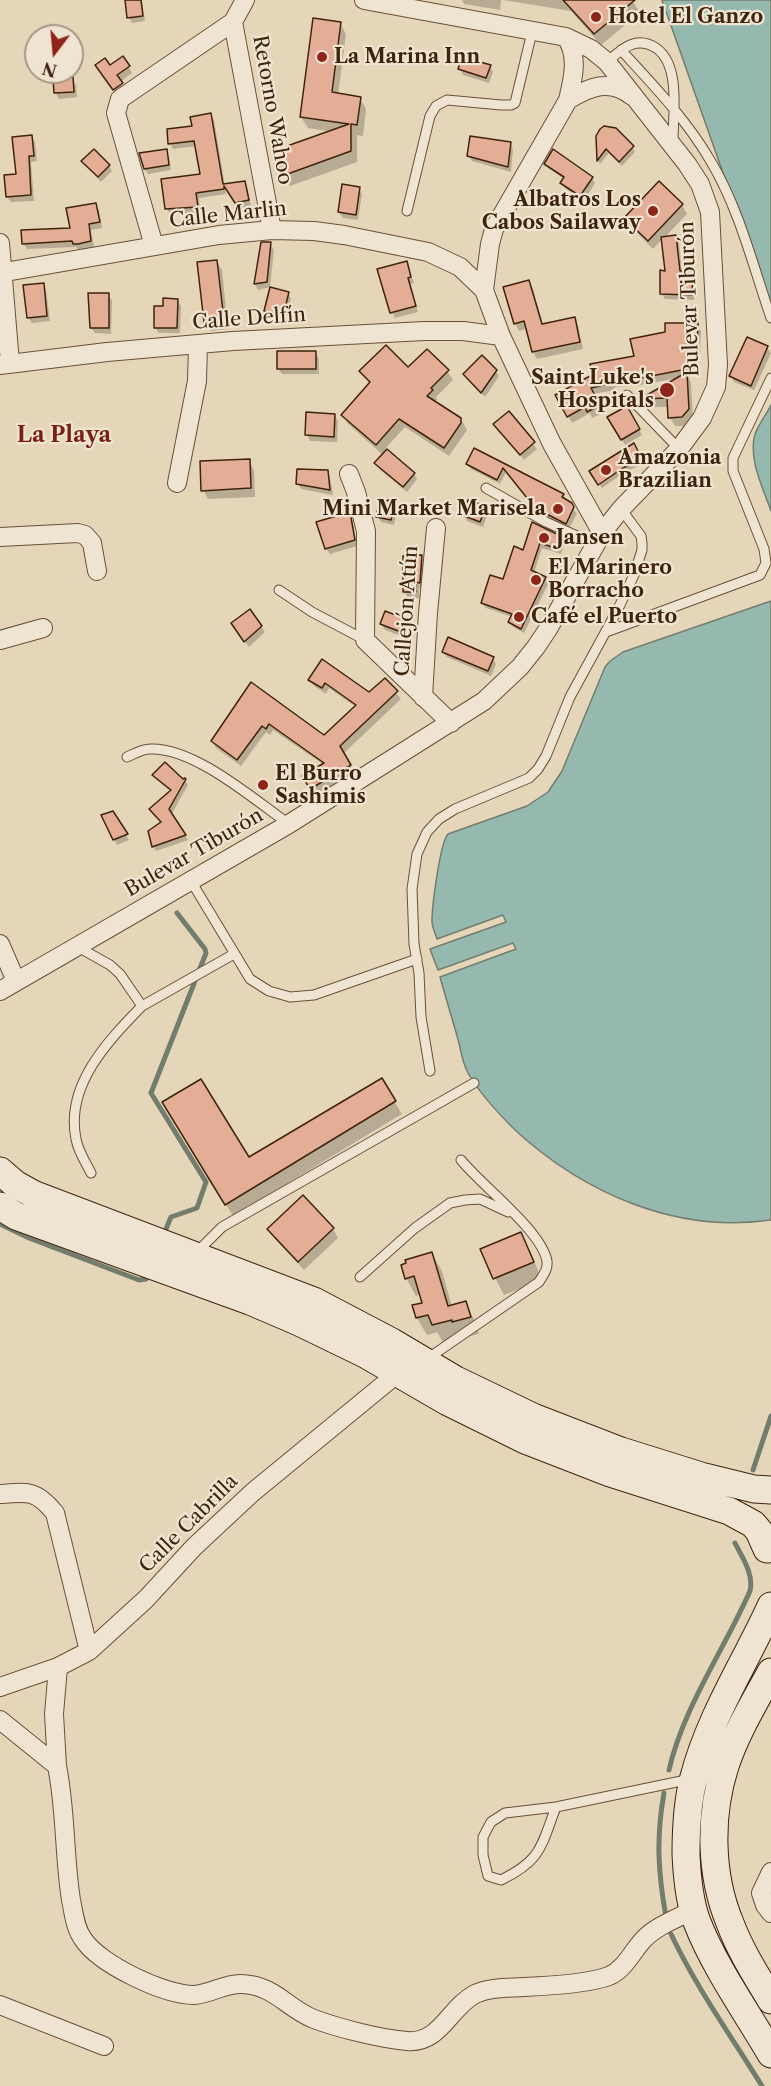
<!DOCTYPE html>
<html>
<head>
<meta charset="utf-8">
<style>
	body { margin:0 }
	#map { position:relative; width:771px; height:2086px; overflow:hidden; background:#e6d6b9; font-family:"Libre Caslon Text",serif }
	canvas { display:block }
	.north { position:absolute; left:24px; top:24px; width:60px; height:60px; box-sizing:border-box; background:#efe4d2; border:2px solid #a99783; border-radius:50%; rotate:196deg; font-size:16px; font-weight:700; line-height:24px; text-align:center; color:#3f240c }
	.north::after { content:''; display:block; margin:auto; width:21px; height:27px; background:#8f2418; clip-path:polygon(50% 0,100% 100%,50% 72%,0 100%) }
</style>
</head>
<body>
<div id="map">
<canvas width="771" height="2086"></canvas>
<div class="north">N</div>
</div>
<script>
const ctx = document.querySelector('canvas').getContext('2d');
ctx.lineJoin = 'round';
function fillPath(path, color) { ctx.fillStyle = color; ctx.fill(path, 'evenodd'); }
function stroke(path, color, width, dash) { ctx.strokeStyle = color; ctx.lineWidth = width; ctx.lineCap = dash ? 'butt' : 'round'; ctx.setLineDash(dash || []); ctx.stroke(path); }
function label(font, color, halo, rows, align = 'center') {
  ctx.font = font + ' "Libre Caslon Text",serif'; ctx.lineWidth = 4.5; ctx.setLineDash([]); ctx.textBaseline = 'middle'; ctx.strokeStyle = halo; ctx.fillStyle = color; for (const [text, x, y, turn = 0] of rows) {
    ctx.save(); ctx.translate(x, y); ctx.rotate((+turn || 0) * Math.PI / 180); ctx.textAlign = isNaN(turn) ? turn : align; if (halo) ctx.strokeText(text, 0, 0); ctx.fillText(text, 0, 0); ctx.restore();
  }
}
const water = new Path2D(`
	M662,0H771V309Z
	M771,405V511C763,488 748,459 755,434C759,424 766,415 771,405Z
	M771,601V1220C676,1234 583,1193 514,1129C497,1112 480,1094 468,1073C463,1064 461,1053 459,1043C453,1021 446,999 440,977L516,949L513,943L438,970L430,949L506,922L503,915L437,939C435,933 432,927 432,921C432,907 440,842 448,834L527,806L548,792L562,771L605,667L610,661L623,652Z`);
fillPath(water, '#96b9af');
stroke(water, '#737d6e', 1.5);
fillPath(new Path2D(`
	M127,0H142L145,21L132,23L129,17Z
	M462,0H501L500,10L464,4Z
	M503,0H632L640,13L601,45L571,11Z
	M340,23L346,34L338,95L360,98L366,109L363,136L357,135V162L290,186L284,175L333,132L308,128L301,117Z
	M123,58L132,73L120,82L125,90L117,95L100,71Z
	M490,67L493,72L489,83L463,75L460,69Z
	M72,79L76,85L77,97L59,99L56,93L55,80Z
	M211,115L214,120L225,186L244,182L247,188L251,206L240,208L225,186L226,194L199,198L200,213L170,214L167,209L202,175L197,146L173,149L170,143Z
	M599,133L632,147L635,152L622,166L609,153L600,164L598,161Z
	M31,137L35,142L37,161L31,162L34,201L11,202L7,197L17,176Z
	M510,143L513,149L511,172L472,161L469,155Z
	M166,150L169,156L171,170L148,174L145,169Z
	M83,161L109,166L112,171L101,182Z
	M546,164L592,178L595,183L584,201L565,188L562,183L564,179L550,169Z
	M359,188L362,194L358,220L343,218L339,212Z
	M95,204L99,210L102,228L91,230L94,247L78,250L76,247L27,249L23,243L71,229Z
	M682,205L687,214L664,238L676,237L679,243L682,273H692L695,279L694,300L665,299L661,293L666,272L663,238L653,249L631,227L625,218Z
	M262,244H270L274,250L270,287L258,290L255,284Z
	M217,262L222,270L228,329L211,331L205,322Z
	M406,263L414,283L410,284L418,312L395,318L392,312Z
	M528,282L533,289L543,325L574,318L578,326L583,349L537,359L533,352L528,328L519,331L515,323Z
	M43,285L46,290L50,321L32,323L28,317Z
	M288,293L291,299L285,321L269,317L265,311Z
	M108,295L112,301L111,334L95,333L91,328Z
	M177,300L181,306L180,333H159L155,327Z
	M697,325L701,331L700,355H689L690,376H688L691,383L693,419L687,426H675L670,417L669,407H646L642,399L678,378L635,386L614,387L616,390L593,394L603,413L592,418L590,413L572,423L557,396Z
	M767,348L771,353L754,390L734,382L731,376Z
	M315,353L319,359V374H282L278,368Z
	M408,369L447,371L453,380L436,397L437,400L434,402L462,421L467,430L449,456L405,427L385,449L414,474L417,479L407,492L379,469L376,463L383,455L348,424L343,415L370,384L361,372Z
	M495,371L499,376L485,397L465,375Z
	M626,408L642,435L625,445L609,418Z
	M508,413L537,449L524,460L495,424Z
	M334,415L338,421L337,442L310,441L307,435Z
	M475,450L563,495L577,514L569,528L540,514L506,472L500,484L471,469L468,464Z
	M636,450L643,464L625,472L602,488L591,471Z
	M249,461L254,470L255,497L208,499L203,490Z
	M327,471L330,477L333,495L301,489L298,483Z
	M395,499L398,505L394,525L381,522L378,517Z
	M485,507L488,513L483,527L467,521L464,515Z
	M349,514L352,519L357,546L330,554L326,549Z
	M533,524L562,538L565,543L561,554L542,548L534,573L545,578L548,584L524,633L513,627L510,622L512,617L486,608L482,603L504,581L524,551Z
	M421,557L424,563L422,588H419V598H408L405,592Z
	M250,611L265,632L249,647L236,629Z
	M405,620L408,626L404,637L385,630L381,624Z
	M443,652L493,658L496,664L491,676L447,657Z
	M323,661L370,694L385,680L401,699L343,754L354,772L315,795L304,777L324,765L273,730L270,735L266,732L241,766L216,748L212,741L252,684L324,737L356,707L329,688L326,694L314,686L310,680Z
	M154,775L183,781L185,780L188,785L171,815L188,840L156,851L153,846L162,823L171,792L157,780Z
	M112,813L129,840L117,845L114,839Z
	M381,1080L402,1114L233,1216L171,1114L249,1159Z
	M269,1229H333L338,1238L304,1270L274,1238Z
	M520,1234L530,1251L542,1280L504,1295L495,1278Z
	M432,1254L442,1271L452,1307L465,1303L475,1321L479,1334L443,1342L437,1332L427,1335L417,1318L424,1304L421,1294L416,1296L406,1278Z`), '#0003');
stroke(new Path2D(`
	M0,1224L29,1238L139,1280L146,1279
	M166,1229L171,1217L197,1208L206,1182L151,1093L206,953L205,949L177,913
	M753,1470L771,1416
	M669,1770C683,1708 724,1650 750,1591C754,1574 742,1557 735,1543
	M664,1793C656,1838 658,1872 666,1917
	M671,1934C696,1987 731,2036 762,2086`), '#737d6e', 5);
const building = new Path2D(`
	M125,0H141L143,16L127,18Z
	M563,0H635L594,34Z
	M313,18L341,22L332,92L361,97L357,125L351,124V151L282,176L275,157L286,152L287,146L349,124L300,117Z
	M123,56L130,66L117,75L123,83L113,90L95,65L105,58L110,65Z
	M462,57L491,65L486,78L458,69Z
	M73,77L74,92L54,93L53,79Z
	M211,113L223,184L245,181L249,200L235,203L224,186V189L196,193L198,207L165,209L161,179L200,174L194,141L168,144L167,129L192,126L190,117Z
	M604,126L616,128L634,146L619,162L606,149L597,161L596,136L600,129Z
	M32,135L34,156H29L31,195L6,197L4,175L16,174L12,137Z
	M470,136L511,142L508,167L467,156Z
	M94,149L110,165L98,177L81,161Z
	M167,149L169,165L144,169L139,153Z
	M553,149L593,177L580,196L560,183L564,177L544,164Z
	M659,181L683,204L648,241L624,218Z
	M342,184L360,187L356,215L338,212Z
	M96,203L100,222L89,224L91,241L78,244H73L72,241L22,244L21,230L70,228L66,208Z
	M676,235L680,271H693L692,295L660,294V270L665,271L661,237Z
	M261,242H271L267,282L254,284Z
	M217,260L224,320L204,322L197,262Z
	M407,261L411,277L408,278L416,306L390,313L377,269Z
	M529,280L542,324L575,317L580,342L532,352L524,321L514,324L503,287Z
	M44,283L47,316L27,318L23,285Z
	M270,287L289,292L283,316L264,311Z
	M88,293H109V328H90Z
	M163,298L178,299L177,328H154V306H163Z
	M665,323H698L697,349L686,348L687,369L631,380H612L614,383L591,388L600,405L587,412L585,407L567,417L555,395L592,375L590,364L634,356L630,339L665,332Z
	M747,337L768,346L751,386L729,376Z
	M386,345L408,367L427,349L449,370L431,388L433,390L427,396L461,418V423L444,448L399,419L376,445L341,415L370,382L359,371Z
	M277,351H316V369H277Z
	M482,355L497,370L481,393L463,374Z
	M687,372L689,409L682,417L668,418L667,398L640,399Z
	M627,406L640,429L621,440L607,417Z
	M509,411L535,442L520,455L493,424Z
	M306,412L335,414L334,437L305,435Z
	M634,443L642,459L623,468L598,485L589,471Z
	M474,448L564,494L562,497L572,503L574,507L566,524L535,508L503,468L497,480L466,464Z
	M387,449L415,473L403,487L374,463Z
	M250,459L251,488L201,491L200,461Z
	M297,469L328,470L330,490L296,484Z
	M396,498L391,520L376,517L379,503Z
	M468,500L486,506L480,522L462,515Z
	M350,512L355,540L325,549L316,522Z
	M532,522L563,537L558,549L540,543L531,570L546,577L521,629L508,622L512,614L481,603L490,575L503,579L514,546L523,550Z
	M422,555L420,583L416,582V592H403V556Z
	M250,609L262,626L244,642L231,623Z
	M385,611L406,619L401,632L380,624Z
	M448,637L494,657L488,671L442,652Z
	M322,659L369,692L385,678L398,691L340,746L351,765L310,789L302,776L324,763L269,724L266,729L262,726L237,760L211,741L251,682L324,735L356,705L325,683L322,688L308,680Z
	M165,762L183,779L185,778L186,779L169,809L186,835L152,847L148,831L161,822L149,809L171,790L152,775Z
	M113,811L128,834L113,840L101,815Z
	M382,1078L396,1101L225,1205L162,1102L201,1079L249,1157Z
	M303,1195L334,1228L298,1262L267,1229Z
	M521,1232L534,1262L493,1279L480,1249Z
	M432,1252L448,1306L466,1301L471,1317L452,1322V1320L432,1325L428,1315L416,1318L412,1305L422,1303L414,1276L405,1279L401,1265L406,1263L405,1260Z`);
fillPath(building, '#e3ae95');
stroke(building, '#3f240c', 1.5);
const lane = new Path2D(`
	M621,50C653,85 686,119 710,160C739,208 753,266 771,318
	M607,62C622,49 636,35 656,48C681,65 673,114 673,141
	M407,211L430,116L436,106L447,100L501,105H511L515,103L532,32
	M627,395L679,449
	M486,488L546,522L595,544
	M279,590L312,612L365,640
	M606,632L760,575L766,563L764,549L733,471V458L771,378
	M127,757C134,754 142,749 150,749C194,747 253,799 289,824
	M191,881L250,979L269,991L290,997L314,995L417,959
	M78,947L110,965L120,974L142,1006L234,954
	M430,1071L421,1017L419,973L414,944L412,889L417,854L427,832L439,819L455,809L529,778L538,769L546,756L570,697L618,609L634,575L642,550V543L641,536L621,509
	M91,1173C86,1163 78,1151 76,1139C65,1085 108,1041 142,1006
	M196,1253L222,1227L474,1083
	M360,1277L415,1228L450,1203L465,1200L480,1199L508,1212
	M427,1359L539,1282C543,1275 548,1270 547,1261C541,1230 482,1186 461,1160
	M556,1807C541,1846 542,1860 501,1880L488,1876L483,1855V1837L491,1822L505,1813L556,1807L691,1779`);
const street = new Path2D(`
	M245,0L233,22L272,230
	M566,37C579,56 573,79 568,100L494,229L490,244L484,290L501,336L552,444L602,533
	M568,100C589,87 610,78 632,96
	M0,243L10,363
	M154,246L116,113L120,99L233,22
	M0,273L219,235L272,230L314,231L344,235L428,252L460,267L484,290
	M0,365L107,352L233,341L424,331H463L501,336
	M349,474L356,492L366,531L365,640L451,723
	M177,483L197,381L198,344
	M0,537L78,533L85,535L92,543L97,571
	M0,640L43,628
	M423,697L428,613L436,528
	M0,944L16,981
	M0,991L289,824L484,701L520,667L536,647L548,629L602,533L621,509L679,449L702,418L716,387L718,365L710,212L700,184L687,164L607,62L591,49L566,37L364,0
	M0,1494C29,1492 36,1490 55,1513L89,1651
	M0,1687L58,1667L89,1651L146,1599L194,1547L253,1492L398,1373
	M0,1720L57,1766C66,1810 64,1856 71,1900C74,1914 75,1928 83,1939C99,1964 164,1995 194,1995C211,1994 225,1983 242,1984C274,1985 288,2009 314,2019C338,2028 381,2039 407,2041C440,2044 449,2008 475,1994C490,1987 507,1988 524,1987C547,1986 588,1984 609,1976C625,1969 632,1952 643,1940C656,1926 676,1919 693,1910
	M57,1766L54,1714L58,1667
	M771,1872L761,1893L765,1905L771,1913
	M0,2005L104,2046`);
const secondary = new Path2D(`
	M0,1171L15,1184L33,1194L314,1301L392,1342L456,1380L533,1417L621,1451L701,1476L754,1489L771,1490
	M0,1206L16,1216L250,1301L299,1322L365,1354L448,1402L525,1440L610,1473L729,1511L753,1524L759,1531L767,1549
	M771,1606C745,1663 710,1716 694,1777C687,1802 686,1829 686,1854C687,1877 689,1901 697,1922C715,1968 746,2011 771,2054
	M771,1672C754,1703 736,1733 725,1766C709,1816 710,1875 730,1923C740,1950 756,1975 771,2000`);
stroke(lane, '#695037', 11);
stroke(street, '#695037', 20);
stroke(secondary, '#3f240c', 29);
stroke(lane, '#efe4d2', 9);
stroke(street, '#efe4d2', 18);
stroke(secondary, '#efe4d2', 27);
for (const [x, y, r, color] of [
	[596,17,6,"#8f2418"],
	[322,57,6,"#8f2418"],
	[653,211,6,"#8f2418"],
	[667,390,8,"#8f2418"],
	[606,470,6,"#8f2418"],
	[558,509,6,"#8f2418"],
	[544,538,6,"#8f2418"],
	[536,580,6,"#8f2418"],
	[519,617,6,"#8f2418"],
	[263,785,6,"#8f2418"]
]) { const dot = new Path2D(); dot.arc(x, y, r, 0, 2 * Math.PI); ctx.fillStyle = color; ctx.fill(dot); stroke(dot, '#efe4d2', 2); }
label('bold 20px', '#3f240c', '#efe4d2', [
	["Hotel El Ganzo",608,17],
	["La Marina Inn",334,57],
	["Albatros Los",641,200,"right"],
	["Cabos Sailaway",641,223,"right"],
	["Saint Luke's",654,378,"right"],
	["Hospitals",654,401,"right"],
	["Amazonia",618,458],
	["Brazilian",618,481],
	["Mini Market Marisela",546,509,"right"],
	["Jansen",556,538],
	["El Marinero",548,568],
	["Borracho",548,591],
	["Café el Puerto",531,617],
	["El Burro",275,774],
	["Sashimis",275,797]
], 'left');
label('20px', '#3f240c', '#efe4d2', [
	["Retorno Wahoo",272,110,80],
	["Calle Marlin",228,215,-6],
	["Bulevar Tiburón",690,299,-92],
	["Calle Delfín",249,319,-4],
	["Callejón Atún",407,611,-86],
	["Bulevar Tiburón",194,853,-30],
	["Calle Cabrilla",189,1524,-45]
]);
label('bold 22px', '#7a1f14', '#efe4d2', [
	["La Playa",64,436]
]);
</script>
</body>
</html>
